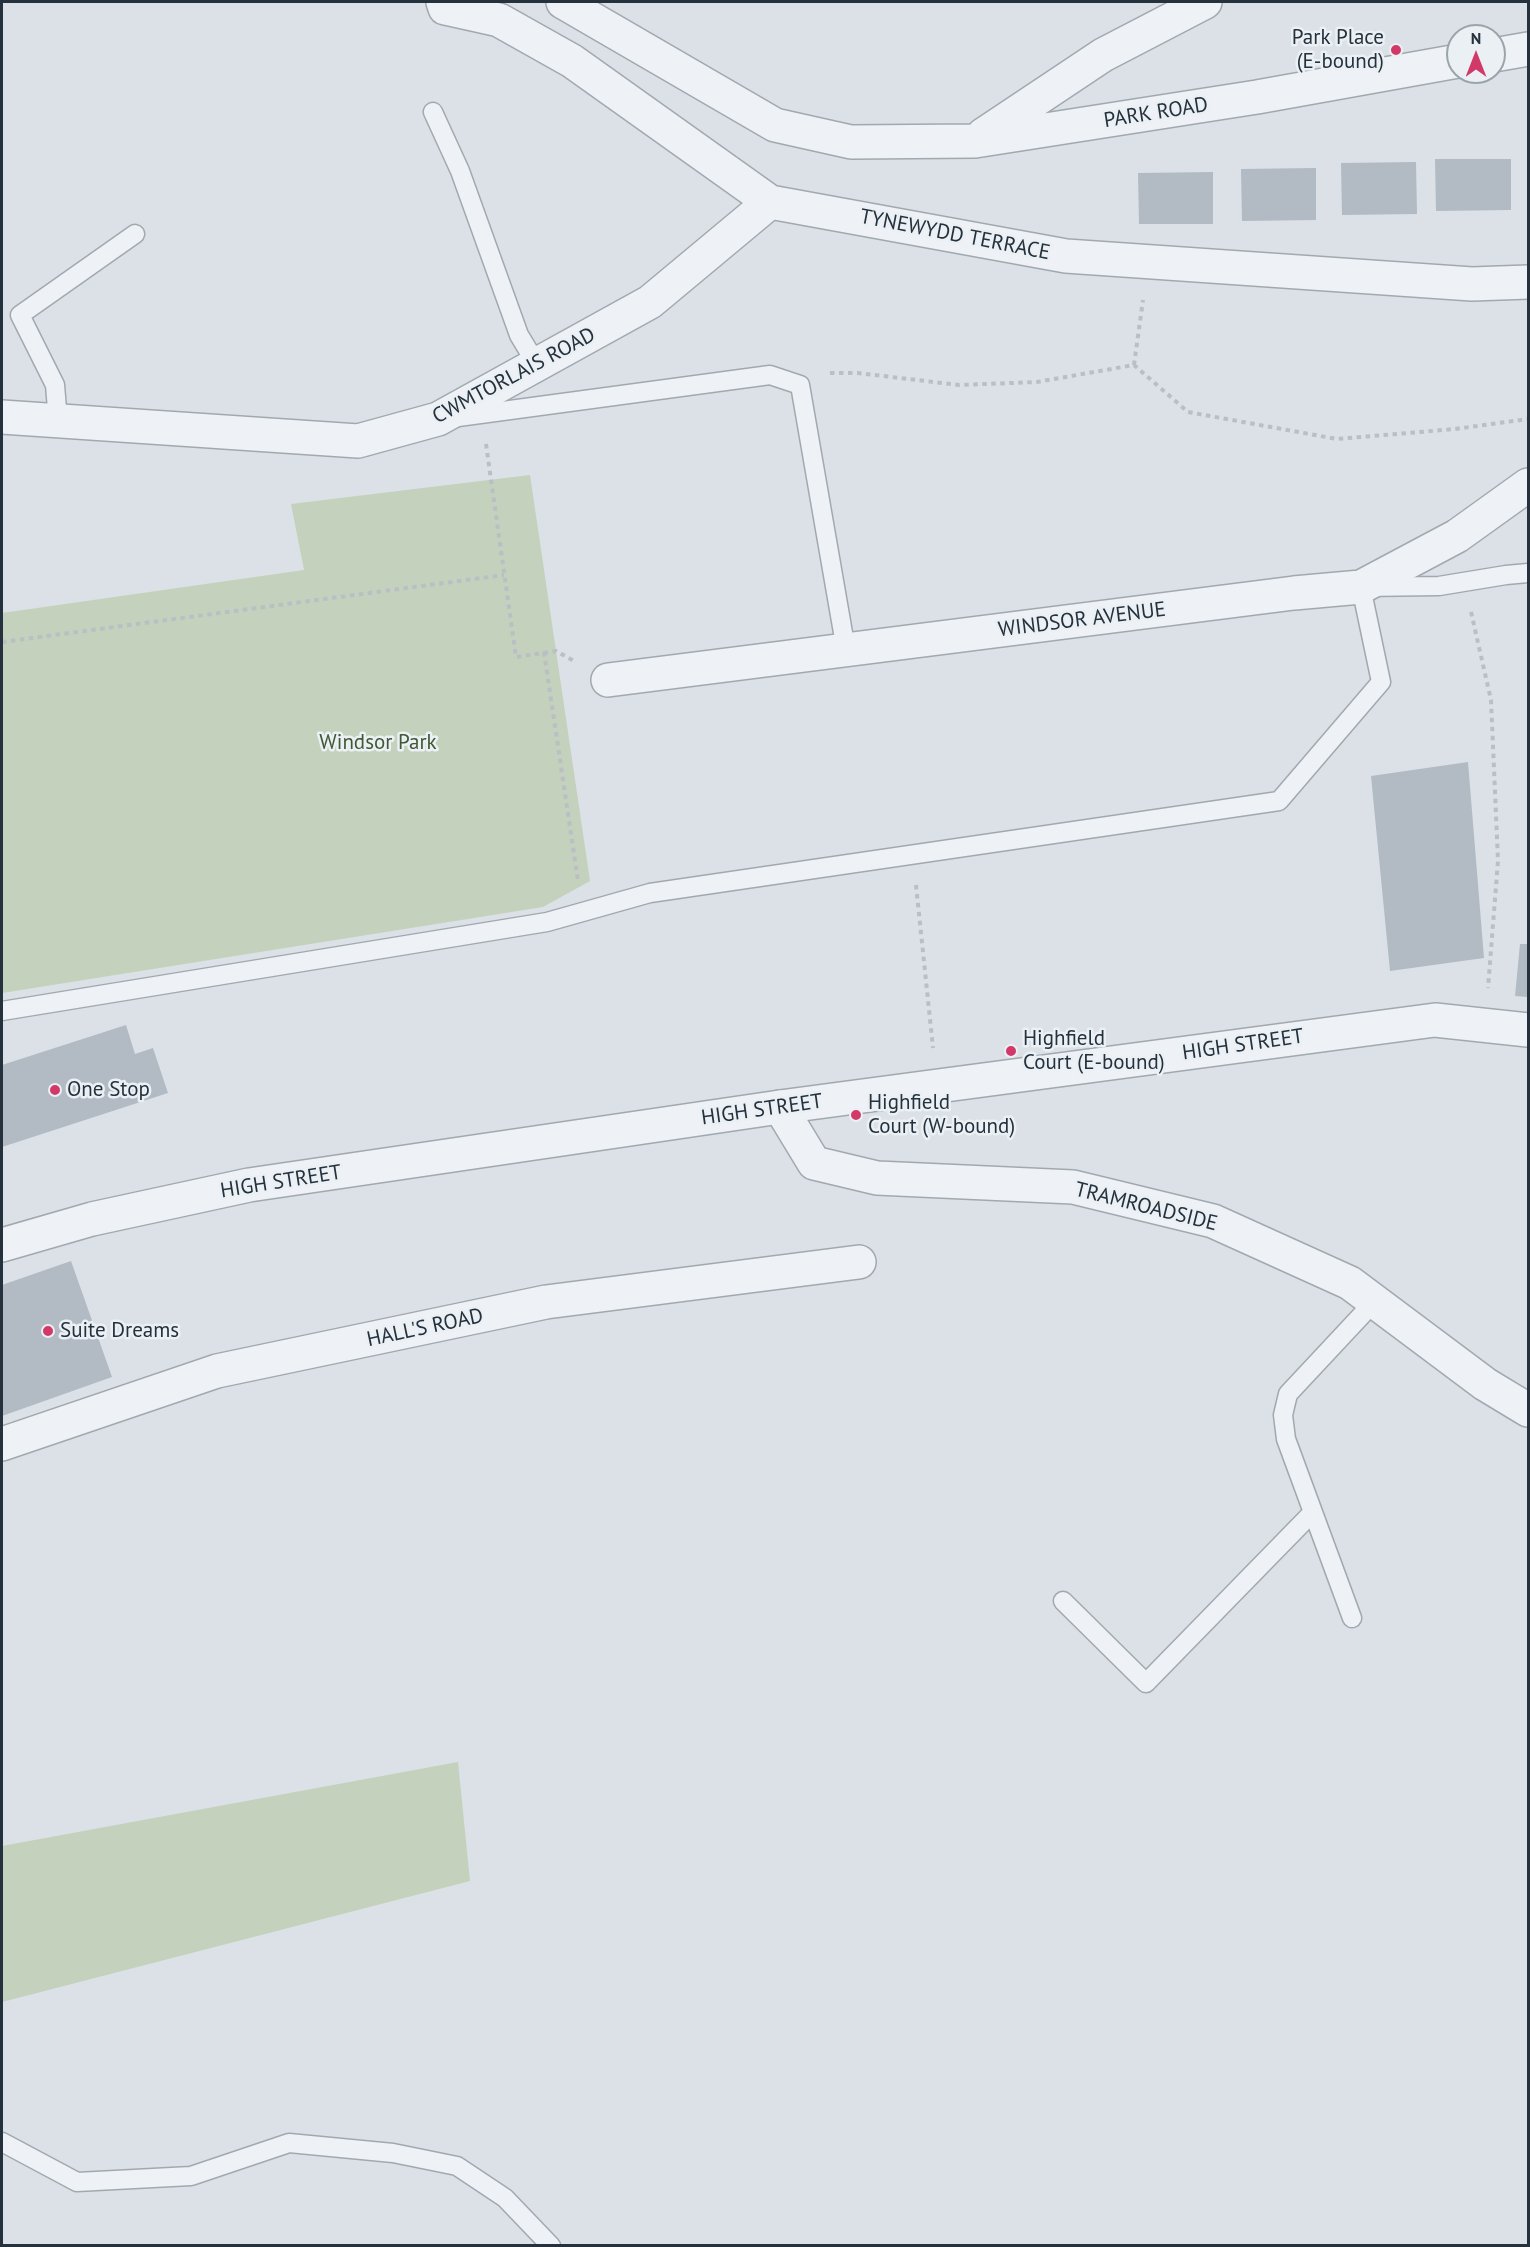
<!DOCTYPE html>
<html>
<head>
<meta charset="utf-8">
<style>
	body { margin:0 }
	#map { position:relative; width:1530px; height:2247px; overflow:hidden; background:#dbe1e6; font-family:"PT Sans",sans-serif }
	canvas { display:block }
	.frame { position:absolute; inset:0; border:3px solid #25313d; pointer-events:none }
	.north { position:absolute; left:1446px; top:24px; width:60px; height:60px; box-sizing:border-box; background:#eaf0f4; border:2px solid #9ba4ab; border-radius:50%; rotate:0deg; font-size:16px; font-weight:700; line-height:24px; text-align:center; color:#25313d }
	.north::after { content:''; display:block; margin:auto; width:21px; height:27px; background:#d23968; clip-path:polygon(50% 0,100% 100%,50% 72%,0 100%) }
</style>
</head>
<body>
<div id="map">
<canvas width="1530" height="2247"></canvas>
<div class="frame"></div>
<div class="north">N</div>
</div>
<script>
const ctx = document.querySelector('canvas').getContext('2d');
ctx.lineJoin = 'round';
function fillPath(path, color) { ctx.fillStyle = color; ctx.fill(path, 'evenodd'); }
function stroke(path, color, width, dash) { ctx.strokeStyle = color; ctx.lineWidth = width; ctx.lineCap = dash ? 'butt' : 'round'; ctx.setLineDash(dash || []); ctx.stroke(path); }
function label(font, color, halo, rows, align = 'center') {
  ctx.font = font + ' "PT Sans",sans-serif'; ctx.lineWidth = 5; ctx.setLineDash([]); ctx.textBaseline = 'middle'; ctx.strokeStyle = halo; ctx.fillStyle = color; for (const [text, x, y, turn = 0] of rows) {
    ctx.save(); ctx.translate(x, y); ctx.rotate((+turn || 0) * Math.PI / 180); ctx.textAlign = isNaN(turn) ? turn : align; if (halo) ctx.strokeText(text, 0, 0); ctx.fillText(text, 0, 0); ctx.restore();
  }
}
fillPath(new Path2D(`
	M530,475L590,881L543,907L2,993V613L304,570L291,504Z
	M458,1762L470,1881L2,2002V1846Z`), '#c4d1bc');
fillPath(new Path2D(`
	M1435,159H1511V210L1436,211Z
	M1416,162L1417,214L1342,215L1341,163Z
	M1316,168V220L1242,221L1241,169Z
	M1213,172V224H1139L1138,173Z
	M1468,762L1484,958L1390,971L1371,776Z
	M1520,944H1528V997L1515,996Z
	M126,1025L135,1054L153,1048L168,1093L2,1147V1065Z
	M71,1261L112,1377L2,1416V1285Z`), '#b2bbc3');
const service = new Path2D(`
	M433,112L460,171L519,335L537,365
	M458,417L770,375L800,385L846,650
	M58,421L55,385L20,315L135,234
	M2,1011L547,922L650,893L1279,801L1381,682L1361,587L1439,586L1506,575L1528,573
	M1063,1601L1146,1683L1313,1512
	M1352,1618L1286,1439L1283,1415L1288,1394L1374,1302
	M2,2142L77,2182L191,2176L289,2143L393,2153L457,2166L505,2198L551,2246`);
const minor = new Path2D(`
	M443,2L445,8L499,20L572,61L770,202L1066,256L1472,284L1528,282
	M563,2L775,125L851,142L975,141L1257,97L1458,61
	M1494,55L1528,49
	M983,135L1103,55L1205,2
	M2,417L358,441L438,419L650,302L770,202
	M608,680L1294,593L1361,587L1457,536L1528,485
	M780,1107L814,1163L877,1178L1073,1187L1213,1221L1350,1283L1485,1384L1528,1410
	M2,1444L217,1371L546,1302L859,1262`);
const tertiary = new Path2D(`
	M2,1245L92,1219L249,1185L780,1107L1435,1020L1528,1030`);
stroke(service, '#a1a9b0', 21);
stroke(minor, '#a1a9b0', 36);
stroke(tertiary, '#a1a9b0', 36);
stroke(new Path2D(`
	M1134,365L1143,300
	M830,373H858L959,385L1037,382L1134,365L1188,412L1337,439L1455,429L1528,419
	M486,444L516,657L556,651L576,662
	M1471,612L1491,700L1498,861L1488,988
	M2,642L504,575
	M544,652L578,881
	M916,885L933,1048`), '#babfc5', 4, [4.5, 4.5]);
stroke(service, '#eef1f5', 18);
stroke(minor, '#eef1f5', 33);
stroke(tertiary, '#eef1f5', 33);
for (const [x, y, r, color] of [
	[1396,50,6,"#d23968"],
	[1011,1051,6,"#d23968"],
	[55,1090,6,"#d23968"],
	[856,1115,6,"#d23968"],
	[48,1331,6,"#d23968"]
]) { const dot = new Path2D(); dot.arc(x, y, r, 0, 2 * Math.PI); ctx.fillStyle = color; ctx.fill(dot); stroke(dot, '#eaf0f4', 2); }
label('21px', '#25313d', '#eaf0f4', [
	["Park Place",1384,38,"right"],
	["(E-bound)",1384,62,"right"],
	["Highfield",1023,1039],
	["Court (E-bound)",1023,1063],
	["One Stop",67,1090],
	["Highfield",868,1103],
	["Court (W-bound)",868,1127],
	["Suite Dreams",60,1331]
], 'left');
label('21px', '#25313d', '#eaf0f4', [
	["PARK ROAD",1156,113,-9],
	["TYNEWYDD TERRACE",955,235,11],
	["CWMTORLAIS ROAD",514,376,-28],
	["WINDSOR AVENUE",1082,620,-7],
	["HIGH STREET",1243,1045,-8],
	["HIGH STREET",762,1110,-8],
	["HIGH STREET",281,1182,-9],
	["TRAMROADSIDE",1146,1207,14],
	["HALL'S ROAD",425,1328,-12]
]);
label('21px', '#3f5932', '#eaf0f4', [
	["Windsor Park",378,743]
]);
</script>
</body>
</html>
